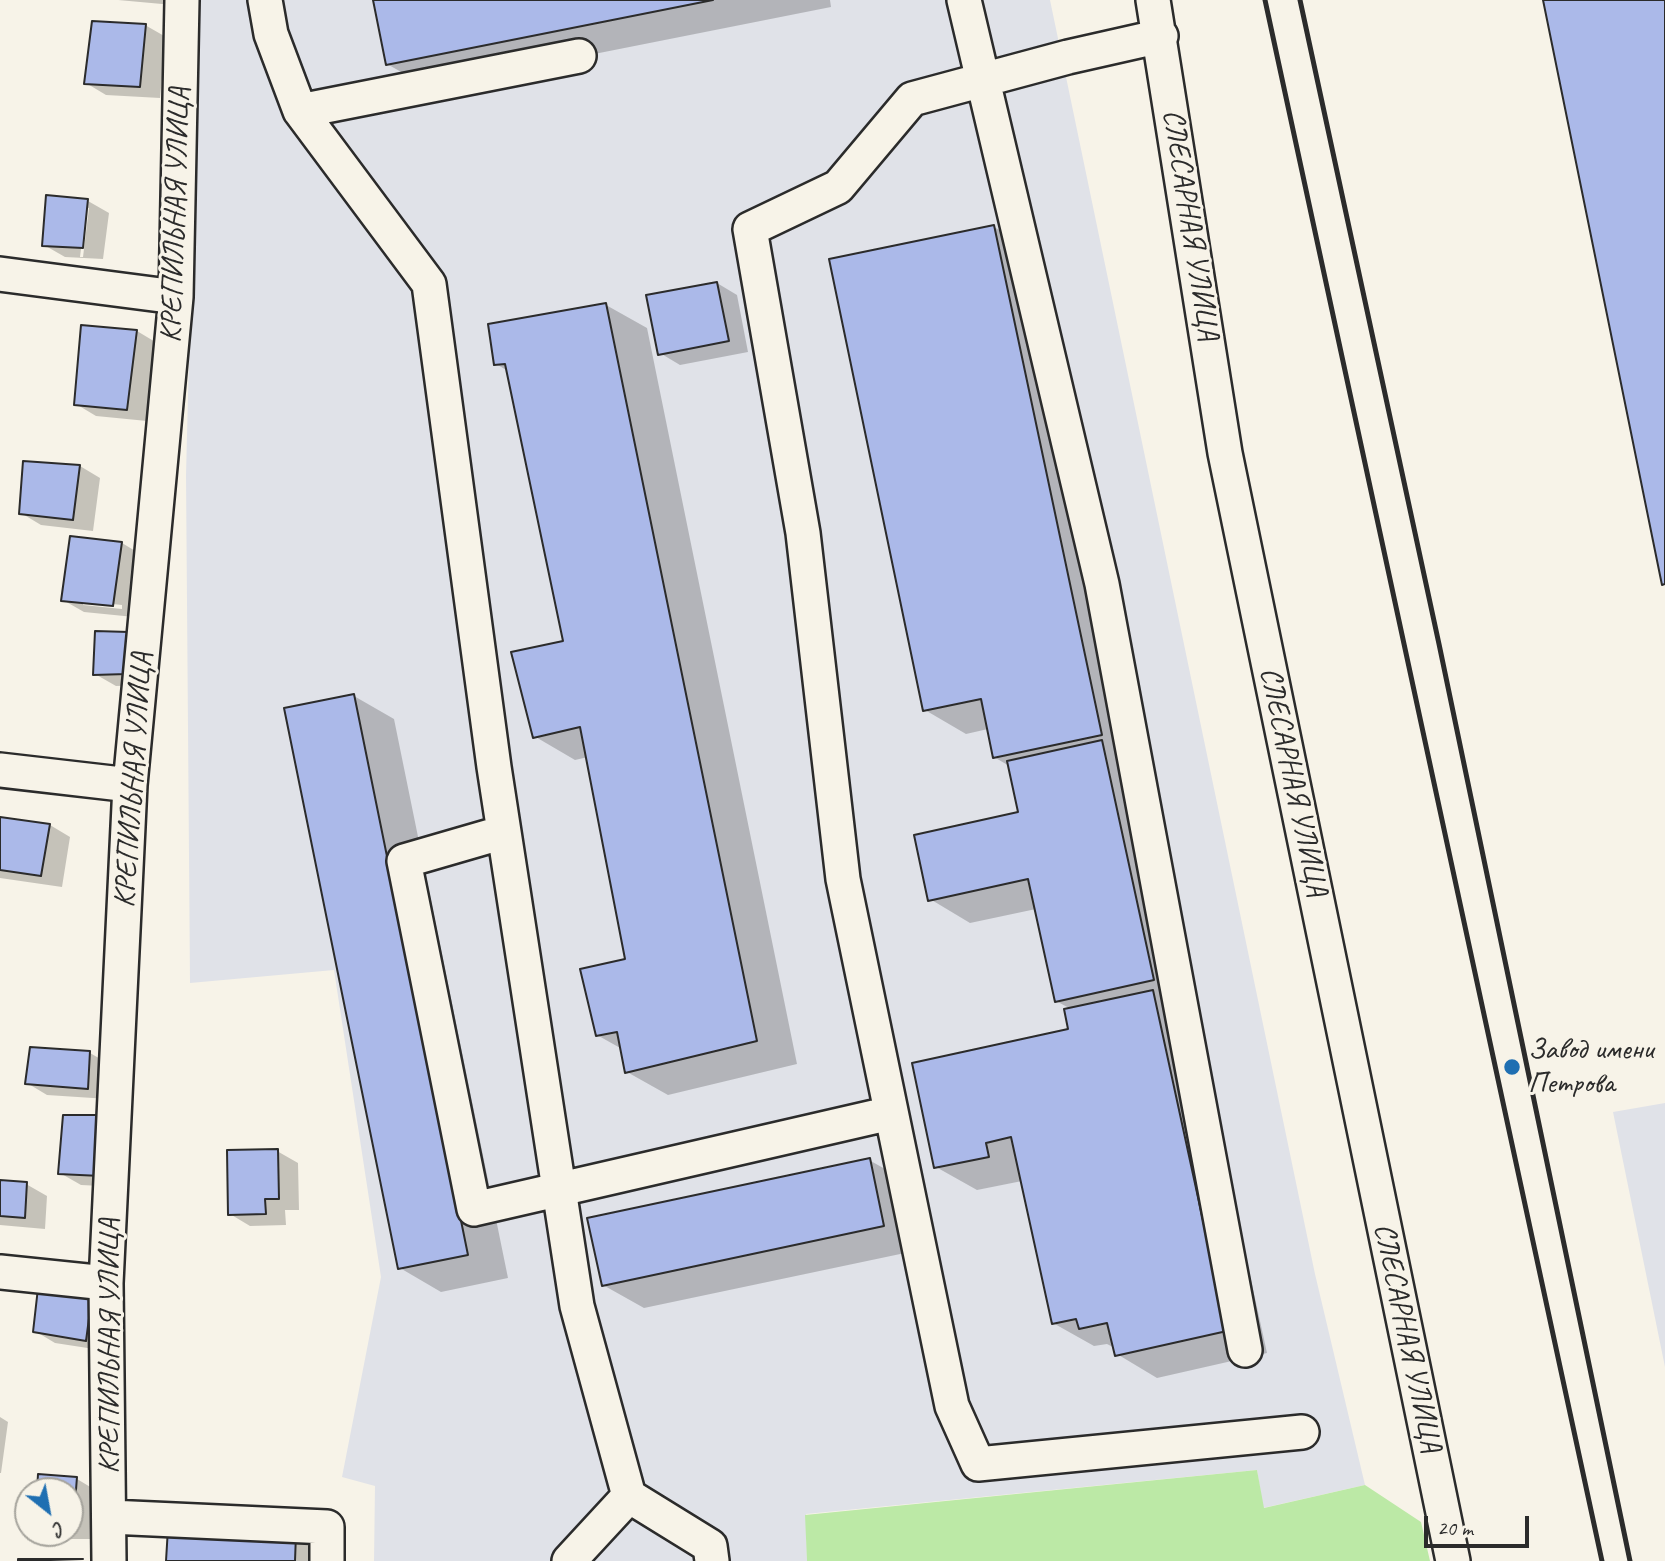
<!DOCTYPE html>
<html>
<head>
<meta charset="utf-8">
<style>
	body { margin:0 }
	#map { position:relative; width:1665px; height:1561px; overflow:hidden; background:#f7f3e8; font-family:Caveat,sans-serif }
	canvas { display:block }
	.north { position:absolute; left:14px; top:1477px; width:70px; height:70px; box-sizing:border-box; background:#f7f3e8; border:2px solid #a5a39c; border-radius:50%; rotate:149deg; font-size:19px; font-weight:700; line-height:28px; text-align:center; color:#2b2b2b }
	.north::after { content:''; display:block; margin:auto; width:24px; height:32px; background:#1f6fb2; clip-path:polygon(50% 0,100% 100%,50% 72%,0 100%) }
	.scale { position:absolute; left:1424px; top:1516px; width:105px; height:32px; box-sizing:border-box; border:4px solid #2b2b2b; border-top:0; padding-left:9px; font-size:21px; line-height:24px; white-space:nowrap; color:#2b2b2b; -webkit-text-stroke:5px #f7f3e8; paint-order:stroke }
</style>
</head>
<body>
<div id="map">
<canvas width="1665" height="1561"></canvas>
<div class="north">С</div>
<div class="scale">20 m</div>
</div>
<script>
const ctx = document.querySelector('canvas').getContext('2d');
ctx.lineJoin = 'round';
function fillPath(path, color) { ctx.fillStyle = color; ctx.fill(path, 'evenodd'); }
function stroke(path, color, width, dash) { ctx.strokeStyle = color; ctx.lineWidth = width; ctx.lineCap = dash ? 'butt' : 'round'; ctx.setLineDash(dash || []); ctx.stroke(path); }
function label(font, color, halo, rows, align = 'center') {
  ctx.font = font + ' Caveat,sans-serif'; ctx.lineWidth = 6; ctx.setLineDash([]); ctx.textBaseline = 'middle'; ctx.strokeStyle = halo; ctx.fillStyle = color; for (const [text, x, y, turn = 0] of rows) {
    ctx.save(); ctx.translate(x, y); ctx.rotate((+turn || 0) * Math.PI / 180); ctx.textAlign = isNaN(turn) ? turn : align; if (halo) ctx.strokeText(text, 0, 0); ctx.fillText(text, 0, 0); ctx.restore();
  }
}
fillPath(new Path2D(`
	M198,0H1050L1315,1274L1365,1485L1263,1508L1257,1470L806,1514L807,1561H374L375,1486L342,1477L381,1277L334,970L190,983L186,475Z
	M1665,1103V1367L1613,1112Z`), '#e0e2e8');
fillPath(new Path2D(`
	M1257,1470L1264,1508L1365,1485L1421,1522L1430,1561H807L805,1515Z`), '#bce9a6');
fillPath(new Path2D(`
	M118,0H185L184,6Z
	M374,0H830L831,7L428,87L387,64Z
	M145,25L166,37L160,98L106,95L86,83Z
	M48,197L88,201L109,213L103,259L65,257L44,245ZM86,208H89L83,257H80Z
	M994,227L1035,250L1193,1015L1267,1353L1157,1378L1117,1354L1115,1348L1107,1344L1094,1346L1053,1323L1022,1181L977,1190L936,1167L1070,1030L1071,1009L1056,1001L1036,909L970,923L930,899L1020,813L1011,767L994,757L988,729L966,734L925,710Z
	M717,283L737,295L748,352L680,365L660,353Z
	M606,305L647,328L797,1064L668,1095L627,1072L622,1049L597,1035L627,961L588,757L575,760L534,736L565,642L508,371L496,364Z
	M137,331L157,343L147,421L96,416L76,404Z
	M80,466L100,478L93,531L41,525L21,513Z
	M122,543L142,555L134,617L84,612L63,600ZM83,601L122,605V609L83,605Z
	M96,633L148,685L116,686L95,674Z
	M354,696L394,719L508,1278L441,1292L400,1268Z
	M0,819L50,825L70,837L62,887L0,878Z
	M90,1053L111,1065L108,1099L47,1095L27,1083Z
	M65,1116L122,1187L81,1185L60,1173Z
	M277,1151L298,1163L299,1210H285L286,1225L250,1226L230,1214Z
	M869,1160L910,1183L924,1249L644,1308L603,1285Z
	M0,1182L26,1184L47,1196L45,1229L0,1225Z
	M91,1298L107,1351L55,1343L35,1331Z
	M0,1417L8,1422L1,1473H0Z
	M39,1476L77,1479L97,1491L93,1539H57L47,1533H70V1491H39Z
	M295,1536L336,1561H168Z`), '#0003');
const building = new Path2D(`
	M373,0H713L386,65Z
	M1543,0H1665V584L1662,585Z
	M92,21L146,24L140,87L84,84Z
	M46,195L88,199L83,248L42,246Z
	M994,225L1102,735L993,758L981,699L923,711L829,259Z
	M717,282L729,341L658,355L646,295Z
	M606,303L757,1041L625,1073L617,1032L596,1036L580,969L625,959L580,727L533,738L511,652L563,641L505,364L494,365L488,324Z
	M81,325L137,330L127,410L74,405Z
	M23,461L80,465L73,520L19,514Z
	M70,536L122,542L113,606L61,601Z
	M95,631L129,632L127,674L93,675Z
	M354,694L468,1255L398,1269L284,708Z
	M1102,740L1154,980L1055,1002L1028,879L928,901L914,835L1018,812L1007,761Z
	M0,817L50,824L41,876L0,870Z
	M1153,990L1227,1331L1115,1356L1107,1323L1079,1329L1076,1319L1052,1324L1011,1137L986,1143L989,1157L934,1168L912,1063L1068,1029L1064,1009Z
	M30,1047L90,1051L88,1089L25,1084Z
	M63,1115H104L101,1176L58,1174Z
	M278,1149L279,1199H265L266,1214L228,1215L227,1150Z
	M870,1158L884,1226L602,1286L587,1218Z
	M0,1180L27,1182L25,1218L0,1216Z
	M38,1288L92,1296L86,1341L33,1332Z
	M38,1474L77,1477L73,1528H70V1491H37Z
	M168,1528L296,1534L295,1561H166Z
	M18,1559H83L18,1561Z`);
fillPath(building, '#abb9e9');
stroke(building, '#2b2b2b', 2);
const minor = new Path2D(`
	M265,0L271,34L300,111L429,284L494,767L577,1306L629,1496L710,1546L712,1561
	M964,0L1102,584L1245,1350
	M1153,0L1225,453L1453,1561
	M1161,36L1068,57L912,99L838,187L750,229L803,533L843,879L952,1406L978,1464L1302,1432
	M300,111L579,56
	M0,274L176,297
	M0,770L130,785
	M504,832L404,861L474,1209L891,1113
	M0,1272L106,1283
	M110,1517L327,1527V1561
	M109,1561L106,1283L130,785L176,297L182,0
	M569,1561L629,1496`);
stroke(minor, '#2b2b2b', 38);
stroke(minor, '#f7f3e8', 33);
stroke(new Path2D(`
	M1265,0L1602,1561
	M1300,0L1439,644L1630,1561`), '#2b2b2b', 5);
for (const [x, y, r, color] of [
	[1512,1067,9,"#1f6fb2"]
]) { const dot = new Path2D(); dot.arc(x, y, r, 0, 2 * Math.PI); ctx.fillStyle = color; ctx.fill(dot); stroke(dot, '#f7f3e8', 2.5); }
label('30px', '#2b2b2b', '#f7f3e8', [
	["КРЕПИЛЬНАЯ УЛИЦА",176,215,-88],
	["СЛЕСАРНАЯ УЛИЦА",1190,225,81],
	["КРЕПИЛЬНАЯ УЛИЦА",134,780,-86],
	["СЛЕСАРНАЯ УЛИЦА",1293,782,78],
	["СЛЕСАРНАЯ УЛИЦА",1407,1338,78],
	["КРЕПИЛЬНАЯ УЛИЦА",110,1346,-90]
]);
label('30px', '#2b2b2b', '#f7f3e8', [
	["Завод имени",1528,1050],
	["Петрова",1528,1084]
], 'left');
</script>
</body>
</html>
